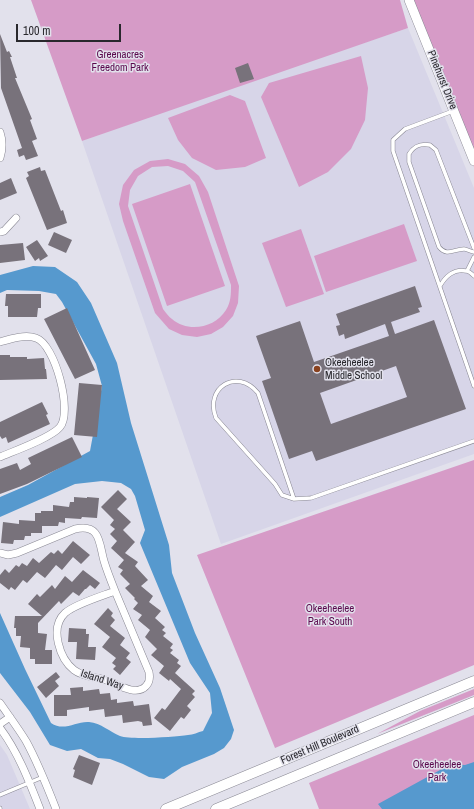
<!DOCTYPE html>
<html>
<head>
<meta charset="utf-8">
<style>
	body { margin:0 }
	#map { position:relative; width:474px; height:809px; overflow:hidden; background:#e2e1ec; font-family:"Archivo Narrow",sans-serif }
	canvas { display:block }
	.scale { position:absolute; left:16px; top:24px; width:105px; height:18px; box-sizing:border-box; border:2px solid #29282d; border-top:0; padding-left:5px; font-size:12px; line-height:14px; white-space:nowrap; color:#29282d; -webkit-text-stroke:3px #e2e1ec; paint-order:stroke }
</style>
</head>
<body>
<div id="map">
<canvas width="474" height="809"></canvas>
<div class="scale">100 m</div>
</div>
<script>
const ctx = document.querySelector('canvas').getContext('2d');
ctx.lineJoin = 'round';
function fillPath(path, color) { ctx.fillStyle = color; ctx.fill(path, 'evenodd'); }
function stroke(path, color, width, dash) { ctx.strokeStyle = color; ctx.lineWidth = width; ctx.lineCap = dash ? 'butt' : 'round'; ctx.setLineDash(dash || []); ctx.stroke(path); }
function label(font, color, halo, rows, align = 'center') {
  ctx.font = font + ' "Archivo Narrow",sans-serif'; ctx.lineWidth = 3; ctx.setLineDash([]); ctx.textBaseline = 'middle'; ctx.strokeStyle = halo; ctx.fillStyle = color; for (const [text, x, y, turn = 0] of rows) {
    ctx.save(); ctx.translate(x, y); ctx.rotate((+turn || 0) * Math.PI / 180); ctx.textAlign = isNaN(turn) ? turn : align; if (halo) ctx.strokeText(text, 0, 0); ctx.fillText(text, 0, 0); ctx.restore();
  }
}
fillPath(new Path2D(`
	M408,28L474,188V454L221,544L82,141L237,85Z
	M0,745L7,755L30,809H0Z`), '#d7d5e8');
fillPath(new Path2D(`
	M31,0H400L408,28L82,141Z
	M407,0H474V167Z
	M361,56L368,88L365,120L351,149L328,172L299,187L261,97L269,83Z
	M230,95L245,101L266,158L245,167L216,170L192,158L178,140L168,118Z
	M168,159L185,164L199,176L208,192L239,286L238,303L233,316L223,327L211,334L197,337L182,335L169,329L155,313L123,221L119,204L123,185L134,170L150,161ZM168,166L183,171L195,182L231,285C231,294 231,302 226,310C215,328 188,333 172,319C169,317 166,313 163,309L128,206L130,190L138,176L152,167Z
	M190,184L225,286L167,306L132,204Z
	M404,224L417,261L326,292L314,256Z
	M301,229L324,294L286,307L262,243Z
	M474,460V665L275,748L197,555Z
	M474,689V695L377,734L420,711Z
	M474,715V809H319L309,783Z`), '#d69bc7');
fillPath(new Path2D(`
	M33,266L55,267L77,282L91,303L117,363L131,423L169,545L172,573L195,633L220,688L234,730L231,739L224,748L214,754L182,767L164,779L149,777L123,764L110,759L98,758L81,749L67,751L50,745L30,712L0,673V613L25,669L51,723C64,732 76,721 89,722C101,723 110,732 120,736C131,740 175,737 188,735C193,735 198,732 203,731L212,713L210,693L190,663L140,543L145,530L135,496L131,489L121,483L102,481L75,484L0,517V497L28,485L90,451L102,386L96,364L62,302L56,294L39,291L7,290L0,293V275Z
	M474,762V809H382L378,804L451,764L465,765Z`), '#5699ce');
fillPath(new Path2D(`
	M0,34L7,52L9,51L12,57H10L17,78H15L32,119L30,120L37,139L32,141L38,156L26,160L24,155L19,157L17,150L22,148L1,88Z
	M248,63L254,79L240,83L235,68Z
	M40,167L41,171L45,170L61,211L63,210L67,223L47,230L26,178L29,176L27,172Z
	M11,178L17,193L0,200V183Z
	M54,232L72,240L66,253L48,245Z
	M37,240L48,256L40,261L39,258L35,261L26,247Z
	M23,243L25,260L0,263V245Z
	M415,286L422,307L418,308L420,312L391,322L395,334L434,320L466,409L316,461L312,451L289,459L262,381L271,378L256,336L300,321L314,362L389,336L385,324L345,339L344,334L339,336L336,326L340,325L336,314ZM396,366L407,397L331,424L320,393Z
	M6,294H41V308H38L37,317H8V306H5Z
	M67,308L95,370L75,379L44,319Z
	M0,355H10V357H27V359L44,358L45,369H46L47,379L0,380Z
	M79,383L102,385L97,437L74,435Z
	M42,402L48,414L46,415L50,424L8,443L6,437L2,439L0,436V422Z
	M72,437L82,457L27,484L0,494V469L17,463L20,470L31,464L28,458Z
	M118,490L127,499L117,509L131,522L123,530L135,542L125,553L138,562L135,566L148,580L141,586L153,596L149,602L161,611L155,618L165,627L162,630L166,633L163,636L173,644L170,648L173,650L170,653L179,660L177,663L181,666L175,673L195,691L192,694L195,697L187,706L191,710L184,719L181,717L170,731L154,718L162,708L165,710L181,689L170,679L169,681L159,673L164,666L151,655L157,649L145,637L150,630L138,620L142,615L133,609L138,603L134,599L135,598L125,588L130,584L120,574L123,570L118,567L124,560L111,548L117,541L110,534L115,529L110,525L114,520L101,507Z
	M74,497L87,498V497L99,498L97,518L82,517L81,519L65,518V523L59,522L58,526H42V533H31V536H25L24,540H14L13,544L1,543L3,522L19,524V520L35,521V513H41V511H53V505L69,507L70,502H74Z
	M73,541L90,555L81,564L73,557L62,570L56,565L45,578L37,572L27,583L23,580L15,590L11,587L9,590L0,583V575L5,569L9,573L16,565L19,567L22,563L27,566L33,558L39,563L51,552L54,554L58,550L62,554Z
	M83,570L100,583L95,589L90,585L86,589H85L79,596L73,592L61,604L59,601L38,623V633L47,634L45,650H52V664H35V659H30V648L20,647L21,636H16V628H14L15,616H42L28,604L37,594L40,597L52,585L55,589L65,576L72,582Z
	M108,608L113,613L111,616L115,620L110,626L125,638L120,645L130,653L126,658L131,662L120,675L113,669L116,666L112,663L116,658L102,647L110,637L94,624Z
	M69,628L86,629V634H89L88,647H96L95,660L76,659L77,642H68Z
	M56,672L60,677L55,681L59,686L46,698L37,687Z
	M83,687V691L99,689L100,694L110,693L111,700L117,699V703L133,701L134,706L149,704L152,725L143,726L142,722L138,721L123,723L122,715L105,717L104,709L89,711V707L67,710V716H54V695H71L70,688Z
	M79,755L100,763L92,785L73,777L75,770L73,769Z`), '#78727b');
const service = new Path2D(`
	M453,111L405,129L393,140V151L474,386
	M474,248L436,150L430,145C420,143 414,146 409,154V162L439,247C447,257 454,249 464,249C467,249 471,252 474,252
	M467,271L474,257
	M440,286C445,277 454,268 466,271C469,271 472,274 474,276
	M294,499L258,393C237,367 204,388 216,418L275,484L282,495L294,499L311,498L474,441
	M0,795L43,777
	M0,808V809`);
const minor = new Path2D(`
	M0,132C3,141 3,148 0,158
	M0,232L4,231L16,218
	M0,342C10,339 25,334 36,338C55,344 73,412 60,427C51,438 14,451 0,457
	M0,553L8,555L17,553L75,529C101,523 99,544 104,561C107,571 111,581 115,591
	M115,591L149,672C150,677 150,682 146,686C136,697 117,684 106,680C96,677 83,677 74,670C60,659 49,628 65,613C75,604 102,596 115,591Z
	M0,703C9,716 18,728 26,741C38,763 47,786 56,809
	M0,724L10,717
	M0,728C18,752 29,781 40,809`);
const tertiary = new Path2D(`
	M409,0L474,161`);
const secondary = new Path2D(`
	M166,809L474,681
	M216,809L474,702`);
stroke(service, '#898893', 4.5);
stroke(minor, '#898893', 8);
stroke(tertiary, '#898893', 10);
stroke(secondary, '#898893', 11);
stroke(service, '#fff', 3.5);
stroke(minor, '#fff', 7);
stroke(tertiary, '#fff', 9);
stroke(secondary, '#fff', 10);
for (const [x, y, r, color] of [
	[317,369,4,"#89421f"]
]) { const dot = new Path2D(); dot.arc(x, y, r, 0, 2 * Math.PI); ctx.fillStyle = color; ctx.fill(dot); stroke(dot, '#e2e1ec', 1.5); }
label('11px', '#5a084d', '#e2e1ec', [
	["Greenacres",120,55],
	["Freedom Park",120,68],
	["Okeeheelee",330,609],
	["Park South",330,622],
	["Okeeheelee",437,765],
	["Park",437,778]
]);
label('11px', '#29282d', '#e2e1ec', [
	["Pinehurst Drive",442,80,68],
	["Island Way",102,680,18],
	["Forest Hill Boulevard",320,745,-23]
]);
label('11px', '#29282d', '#e2e1ec', [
	["Okeeheelee",325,363],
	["Middle School",325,376]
], 'left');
</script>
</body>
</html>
